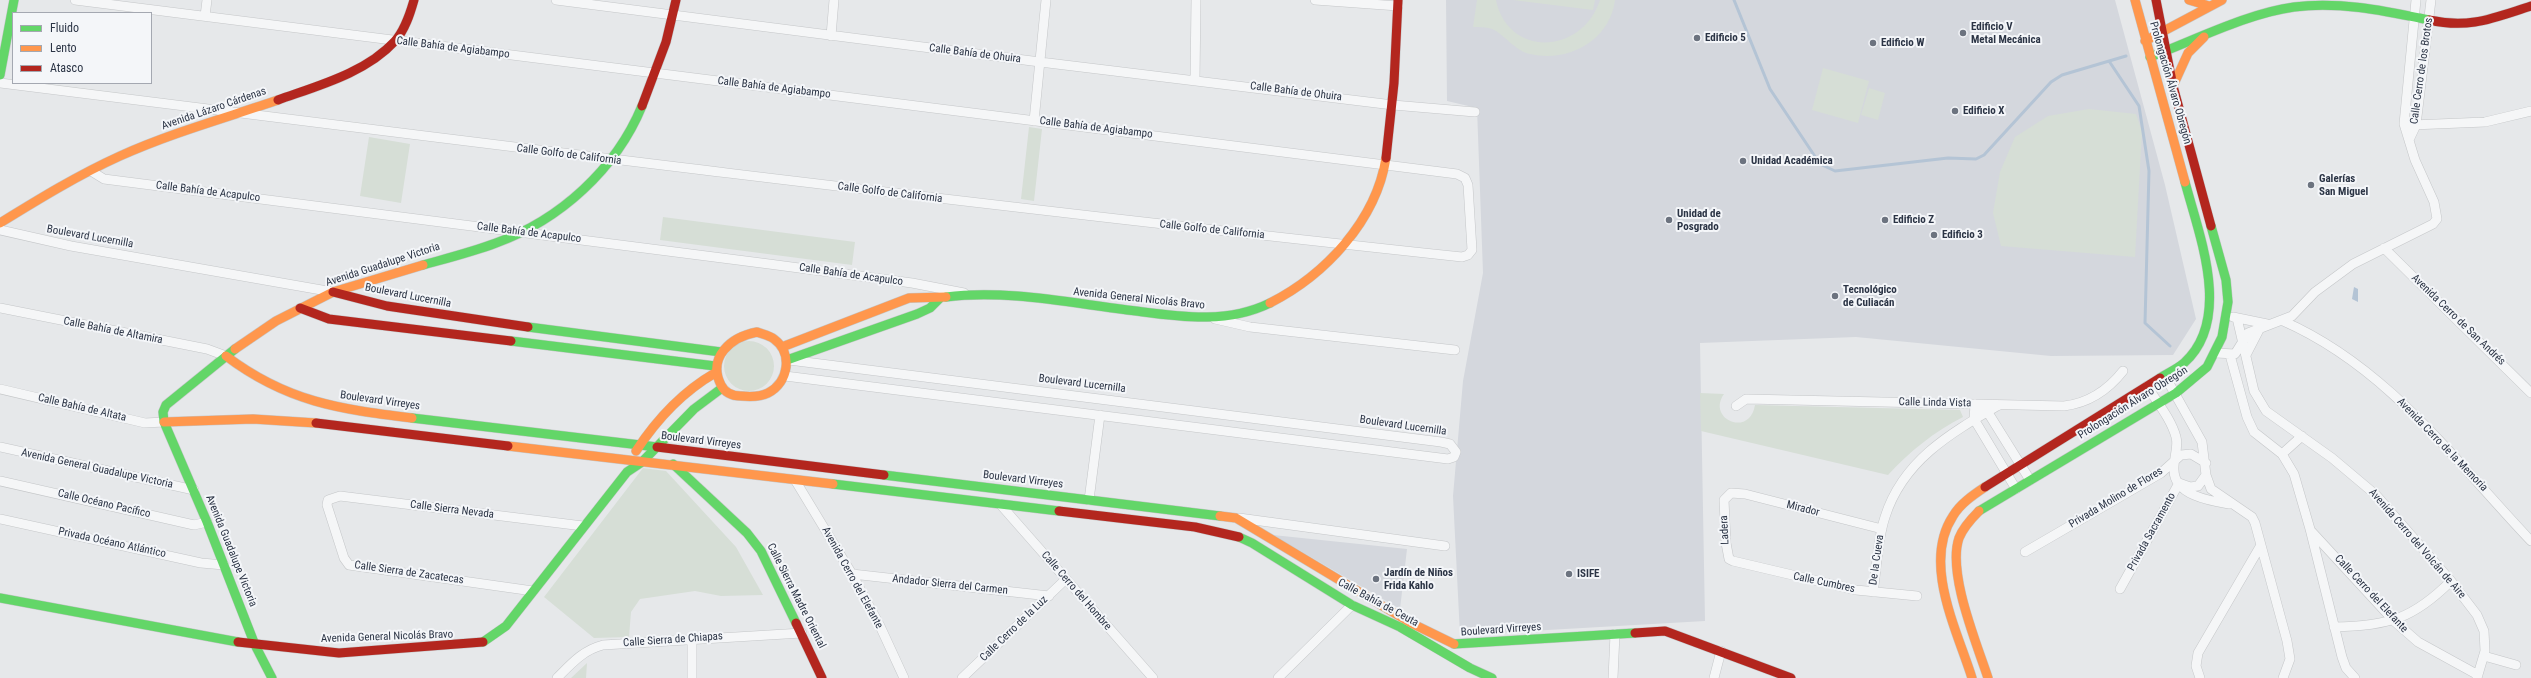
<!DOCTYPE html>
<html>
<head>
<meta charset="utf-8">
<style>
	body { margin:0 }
	#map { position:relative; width:2531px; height:678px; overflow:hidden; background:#e6e8ea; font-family:"Roboto Condensed",sans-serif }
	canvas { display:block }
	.legend { position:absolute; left:12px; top:12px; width:140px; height:72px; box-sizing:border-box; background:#f4f6f9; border:1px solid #a4a8b1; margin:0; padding:5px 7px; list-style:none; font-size:12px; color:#2b3445 }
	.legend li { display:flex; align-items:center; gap:8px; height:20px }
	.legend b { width:20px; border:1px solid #a4a8b1 }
</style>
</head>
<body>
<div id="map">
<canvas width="2531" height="678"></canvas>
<ul class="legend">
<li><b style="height:5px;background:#63d668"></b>Fluido</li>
<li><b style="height:5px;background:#ff974d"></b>Lento</li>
<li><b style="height:5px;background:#b3261e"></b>Atasco</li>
</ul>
</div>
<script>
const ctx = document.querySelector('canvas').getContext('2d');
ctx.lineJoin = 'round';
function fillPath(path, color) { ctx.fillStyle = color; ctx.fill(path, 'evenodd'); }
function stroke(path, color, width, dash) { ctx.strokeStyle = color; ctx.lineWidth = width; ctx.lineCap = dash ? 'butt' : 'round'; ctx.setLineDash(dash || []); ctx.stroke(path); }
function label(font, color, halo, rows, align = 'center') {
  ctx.font = font + ' "Roboto Condensed",sans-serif'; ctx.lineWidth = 4; ctx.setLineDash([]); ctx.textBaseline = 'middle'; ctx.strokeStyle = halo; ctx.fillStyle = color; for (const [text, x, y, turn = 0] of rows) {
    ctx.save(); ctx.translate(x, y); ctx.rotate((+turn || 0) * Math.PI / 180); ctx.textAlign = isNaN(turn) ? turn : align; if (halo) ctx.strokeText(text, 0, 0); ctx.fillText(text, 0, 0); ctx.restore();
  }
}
fillPath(new Path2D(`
	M1446,0H2115L2165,185L2196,319L2173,355L2051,356L1856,337L1700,343L1705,621L1460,635L1453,496L1463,381L1483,273L1477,108L1447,101Z
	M1273,535L1407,549L1400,609Z`), '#d4d7dd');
fillPath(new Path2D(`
	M1477,0H1496C1508,58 1582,55 1600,0H1615C1610,40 1569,63 1530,54C1515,51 1503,33 1492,29C1486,27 1479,27 1473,27Z
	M1513,0H1595L1593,10Z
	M1823,68L1869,81L1858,123L1812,110Z
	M1869,88L1885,93L1878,120L1861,115Z
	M2089,109L2136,114L2142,131L2135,257L2001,246L1993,213L2000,172L2015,137L2048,116Z
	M1029,127L1042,129L1034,201L1021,199Z
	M369,137L410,144L401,203L360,196Z
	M663,217L855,242L852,265L660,240Z
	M724 366a25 25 0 1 1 50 0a25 25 0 1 1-50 0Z
	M1700,393L1724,394C1706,419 1750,438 1755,405L1960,410L1963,417C1934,432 1910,451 1888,475L1701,431Z
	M643,468L666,471L736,547L763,595L721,596L695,591L640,599L631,612L629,637L594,638L544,597Z
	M587,663L586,678H571Z`), '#d6ded6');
fillPath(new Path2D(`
	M2354,287L2358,289V302L2352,299Z`), '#b4c4d5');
stroke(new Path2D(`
	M1734,0L1770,89L1820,164L1835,171L1948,158L1976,159L1984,155L2051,82L2062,75L2126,56
	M2109,61L2139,106L2149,171L2145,323L2170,346`), '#b4c4d5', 3);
const street = new Path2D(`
	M556,0L1040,62L1393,105L1475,112
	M1315,0L1398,6
	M205,16L207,0
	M831,36L834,0
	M1195,80L1196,0
	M0,83C487,144 974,205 1462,257L1468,255L1472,250L1468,185L1465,178L1457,174L75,0
	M1034,121L1046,0
	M2412,125L2485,122L2531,111
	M2409,140L2416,125L2431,0
	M91,171L104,179L769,264L912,283L964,293
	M0,230L71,246L333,292
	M2384,248L2531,393
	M0,308L207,349L226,356
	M2233,317L2267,324
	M2237,318L2254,391L2266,411L2332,458L2376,495L2451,581L2477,615L2484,631L2485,651L2477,678
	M1215,319L1250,327L1455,350
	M2283,321C2388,367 2454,460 2531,541
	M2216,353L2235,354L2248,333L2292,316L2315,292L2353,264L2433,224L2437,219L2434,202L2415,160L2404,124L2416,0
	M2230,355L2247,417L2254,432L2282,454L2294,474L2310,529L2342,657L2346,668L2355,678
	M2246,355L2261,326
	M785,376L1448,459L1454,457L1456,452L1450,444L1441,442L789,360
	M2165,376L2202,442L2206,475L2211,489L2252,517L2255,523L2287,641L2290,659L2283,678
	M2147,386C2157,402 2171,419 2176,437C2179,448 2173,458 2174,470C2174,495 2210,501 2229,504
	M0,389L145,423L164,422
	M1736,406L1746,399L2064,406C2089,403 2108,390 2123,371
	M0,447L194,490
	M2282,454L2302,436
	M795,480L852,574L880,626L904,678
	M0,481L194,525L207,522
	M2016,489L1974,419L1975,404L1987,411L2030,480
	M1089,500L1100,415
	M1000,504L1153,678
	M1239,518L1445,546
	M0,519L201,563L224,565
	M1882,529L1745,494L1731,493L1724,500L1726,543L1729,559L1733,561L1856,590L1917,596
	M2311,531L2394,621L2418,642L2478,675
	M2025,552L2161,473L2181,455L2191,454L2206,463
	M852,574L1049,596
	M2120,589L2179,483L2190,487L2198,486L2206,475
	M533,591L349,565L344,558L327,505L328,500L340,496L583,526
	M1873,592C1877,568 1877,541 1885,517C1903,460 1951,433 1999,405
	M2334,627C2388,626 2413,619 2451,581
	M692,639V678
	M2484,656L2516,665
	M557,678C571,664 583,650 603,645L802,633
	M962,678L1066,579
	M1278,678L1352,605
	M1613,678L1615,634
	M1714,678L1721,651
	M2200,678L2196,666L2198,653L2261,545`);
const fast = new Path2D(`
	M2150,57C2193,41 2248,13 2294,7C2339,1 2385,11 2429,20
	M0,75L14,0
	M423,265C448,258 472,252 496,243C560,220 616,169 642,106
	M946,297C1008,289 1074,304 1136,311C1182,317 1227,324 1270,303
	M528,327L721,352
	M511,341L715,366
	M235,349L166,405L163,412L164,422L207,522L255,645L272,678
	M787,360L917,314L930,308L940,298
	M2160,378C2168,373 2177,369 2184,363C2233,319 2199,235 2185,182
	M412,418L657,447
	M673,464L747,533L761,551L796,623
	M884,475L1220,516
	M833,484L1059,511
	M1979,511L2176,393L2207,367L2222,337L2228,302L2226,280L2211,226
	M1239,537L1252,543L1352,605L1400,627L1470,668L1492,678
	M0,598L238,642
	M483,642L506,626L627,472L642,462L694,409L722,388
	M1454,644L1635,633`);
const slow = new Path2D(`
	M2135,0L2185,182
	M2189,0L2209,6
	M2145,41L2222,0
	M2173,86L2188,53L2204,37
	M0,223C39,199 78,175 120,156C171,133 225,118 278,100
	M1270,303C1325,275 1376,221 1386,158
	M757,332C762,334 770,336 774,339C793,353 789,382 768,393C760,397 751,397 741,396C733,396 725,393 721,385C707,357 731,337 757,332Z
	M782,347L909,298L946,297
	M235,349L276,321L333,292L423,265
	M226,356C287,402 339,409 412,418
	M164,422L253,419L316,423
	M508,446L833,484
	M636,451C657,419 682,392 715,373
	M1979,511C1971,519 1963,528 1959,538C1947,573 1977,644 1988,678
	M1220,516L1236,518L1411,623L1454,644
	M1972,678C1957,630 1922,563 1953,516C1960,504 1973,495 1985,487`);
const jam = new Path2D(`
	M2156,0L2173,86L2211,226
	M2429,20C2470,29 2493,18 2531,6
	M278,100C317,86 366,73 395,41C405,30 410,14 414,0
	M642,106L666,42L676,0
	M1386,158L1394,83L1398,0
	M333,292L387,306L528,327
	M300,308L329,319L511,341
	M316,423L508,446
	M657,447L884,475
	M1985,487L2160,378
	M1059,511L1195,527L1239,537
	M796,623L822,678
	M1635,633L1665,631L1791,678
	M238,642L339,653L483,642`);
stroke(street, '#c4c6c8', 10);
stroke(fast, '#c4c6c8', 10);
stroke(slow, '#c4c6c8', 10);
stroke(jam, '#c4c6c8', 10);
stroke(street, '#f5f6f7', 9);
stroke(fast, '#63d668', 9);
stroke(slow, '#ff974d', 9);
stroke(jam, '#b3261e', 9);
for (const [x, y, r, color] of [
	[1963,33,4,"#6c737f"],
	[1697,38,4,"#6c737f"],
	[1873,43,4,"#6c737f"],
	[1955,111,4,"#6c737f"],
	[1743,161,4,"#6c737f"],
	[2311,185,4,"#6c737f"],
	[1669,220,4,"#6c737f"],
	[1885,220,4,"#6c737f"],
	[1934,235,4,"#6c737f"],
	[1835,296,4,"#6c737f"],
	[1569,574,4,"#6c737f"],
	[1376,579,4,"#6c737f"]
]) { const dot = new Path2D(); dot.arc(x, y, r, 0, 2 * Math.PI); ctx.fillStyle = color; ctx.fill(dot); stroke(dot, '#f4f6f9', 1.5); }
label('bold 11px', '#2b3445', '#f4f6f9', [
	["Edificio V",1971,27],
	["Metal Mecánica",1971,40],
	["Edificio 5",1705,38],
	["Edificio W",1881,43],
	["Edificio X",1963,111],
	["Unidad Académica",1751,161],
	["Galerías",2319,179],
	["San Miguel",2319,192],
	["Unidad de",1677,214],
	["Posgrado",1677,227],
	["Edificio Z",1893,220],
	["Edificio 3",1942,235],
	["Tecnológico",1843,290],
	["de Culiacán",1843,303],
	["Jardín de Niños",1384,573],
	["Frida Kahlo",1384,586],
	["ISIFE",1577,574]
], 'left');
label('11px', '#2b3445', '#f4f6f9', [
	["Calle Bahía de Agiabampo",453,48,7],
	["Calle Bahía de Ohuira",975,54,7],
	["Calle Cerro de los Brotos",2422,71,-82],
	["Prolongación Álvaro Obregón",2170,83,74],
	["Calle Bahía de Agiabampo",774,88,7],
	["Calle Bahía de Ohuira",1296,92,7],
	["Avenida Lázaro Cárdenas",214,109,-19],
	["Calle Bahía de Agiabampo",1096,128,7],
	["Calle Golfo de California",569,155,7],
	["Calle Bahía de Acapulco",208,192,7],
	["Calle Golfo de California",890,193,7],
	["Calle Golfo de California",1212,230,6],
	["Calle Bahía de Acapulco",529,233,7],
	["Boulevard Lucernilla",90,237,10],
	["Avenida Guadalupe Victoria",383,265,-18],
	["Calle Bahía de Acapulco",851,275,8],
	["Boulevard Lucernilla",408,296,11],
	["Avenida General Nicolás Bravo",1139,299,6],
	["Avenida Cerro de San Andrés",2458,320,44],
	["Calle Bahía de Altamira",113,331,11],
	["Boulevard Lucernilla",1082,384,7],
	["Boulevard Virreyes",380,401,8],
	["Calle Linda Vista",1935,403,1],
	["Prolongación Álvaro Obregón",2133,403,-32],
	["Calle Bahía de Altata",82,408,13],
	["Boulevard Lucernilla",1403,426,8],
	["Boulevard Virreyes",701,441,7],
	["Avenida Cerro de la Memoria",2442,445,46],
	["Avenida General Guadalupe Victoria",97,469,12],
	["Boulevard Virreyes",1023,480,7],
	["Privada Molino de Flores",2116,498,-31],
	["Calle Océano Pacífico",104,504,13],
	["Mirador",1803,509,14],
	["Calle Sierra Nevada",452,510,7],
	["Ladera",1725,530,-93],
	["Privada Sacramento",2152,532,-61],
	["Privada Océano Atlántico",112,543,12],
	["Avenida Cerro del Volcán de Aire",2417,544,49],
	["Avenida Guadalupe Victoria",231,551,68],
	["De la Cueva",1877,560,-82],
	["Calle Sierra de Zacatecas",409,573,8],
	["Avenida Cerro del Elefante",852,578,61],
	["Calle Cumbres",1824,583,12],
	["Andador Sierra del Carmen",950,585,6],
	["Calle Cerro del Hombre",1076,591,49],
	["Calle Cerro del Elefante",2371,594,47],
	["Calle Sierra Madre Oriental",796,596,63],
	["Calle Bahía de Ceuta",1378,603,28],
	["Calle Cerro de la Luz",1014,629,-44],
	["Boulevard Virreyes",1501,630,-4],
	["Avenida General Nicolás Bravo",387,637,-2],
	["Calle Sierra de Chiapas",673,640,-4]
]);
</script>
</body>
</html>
